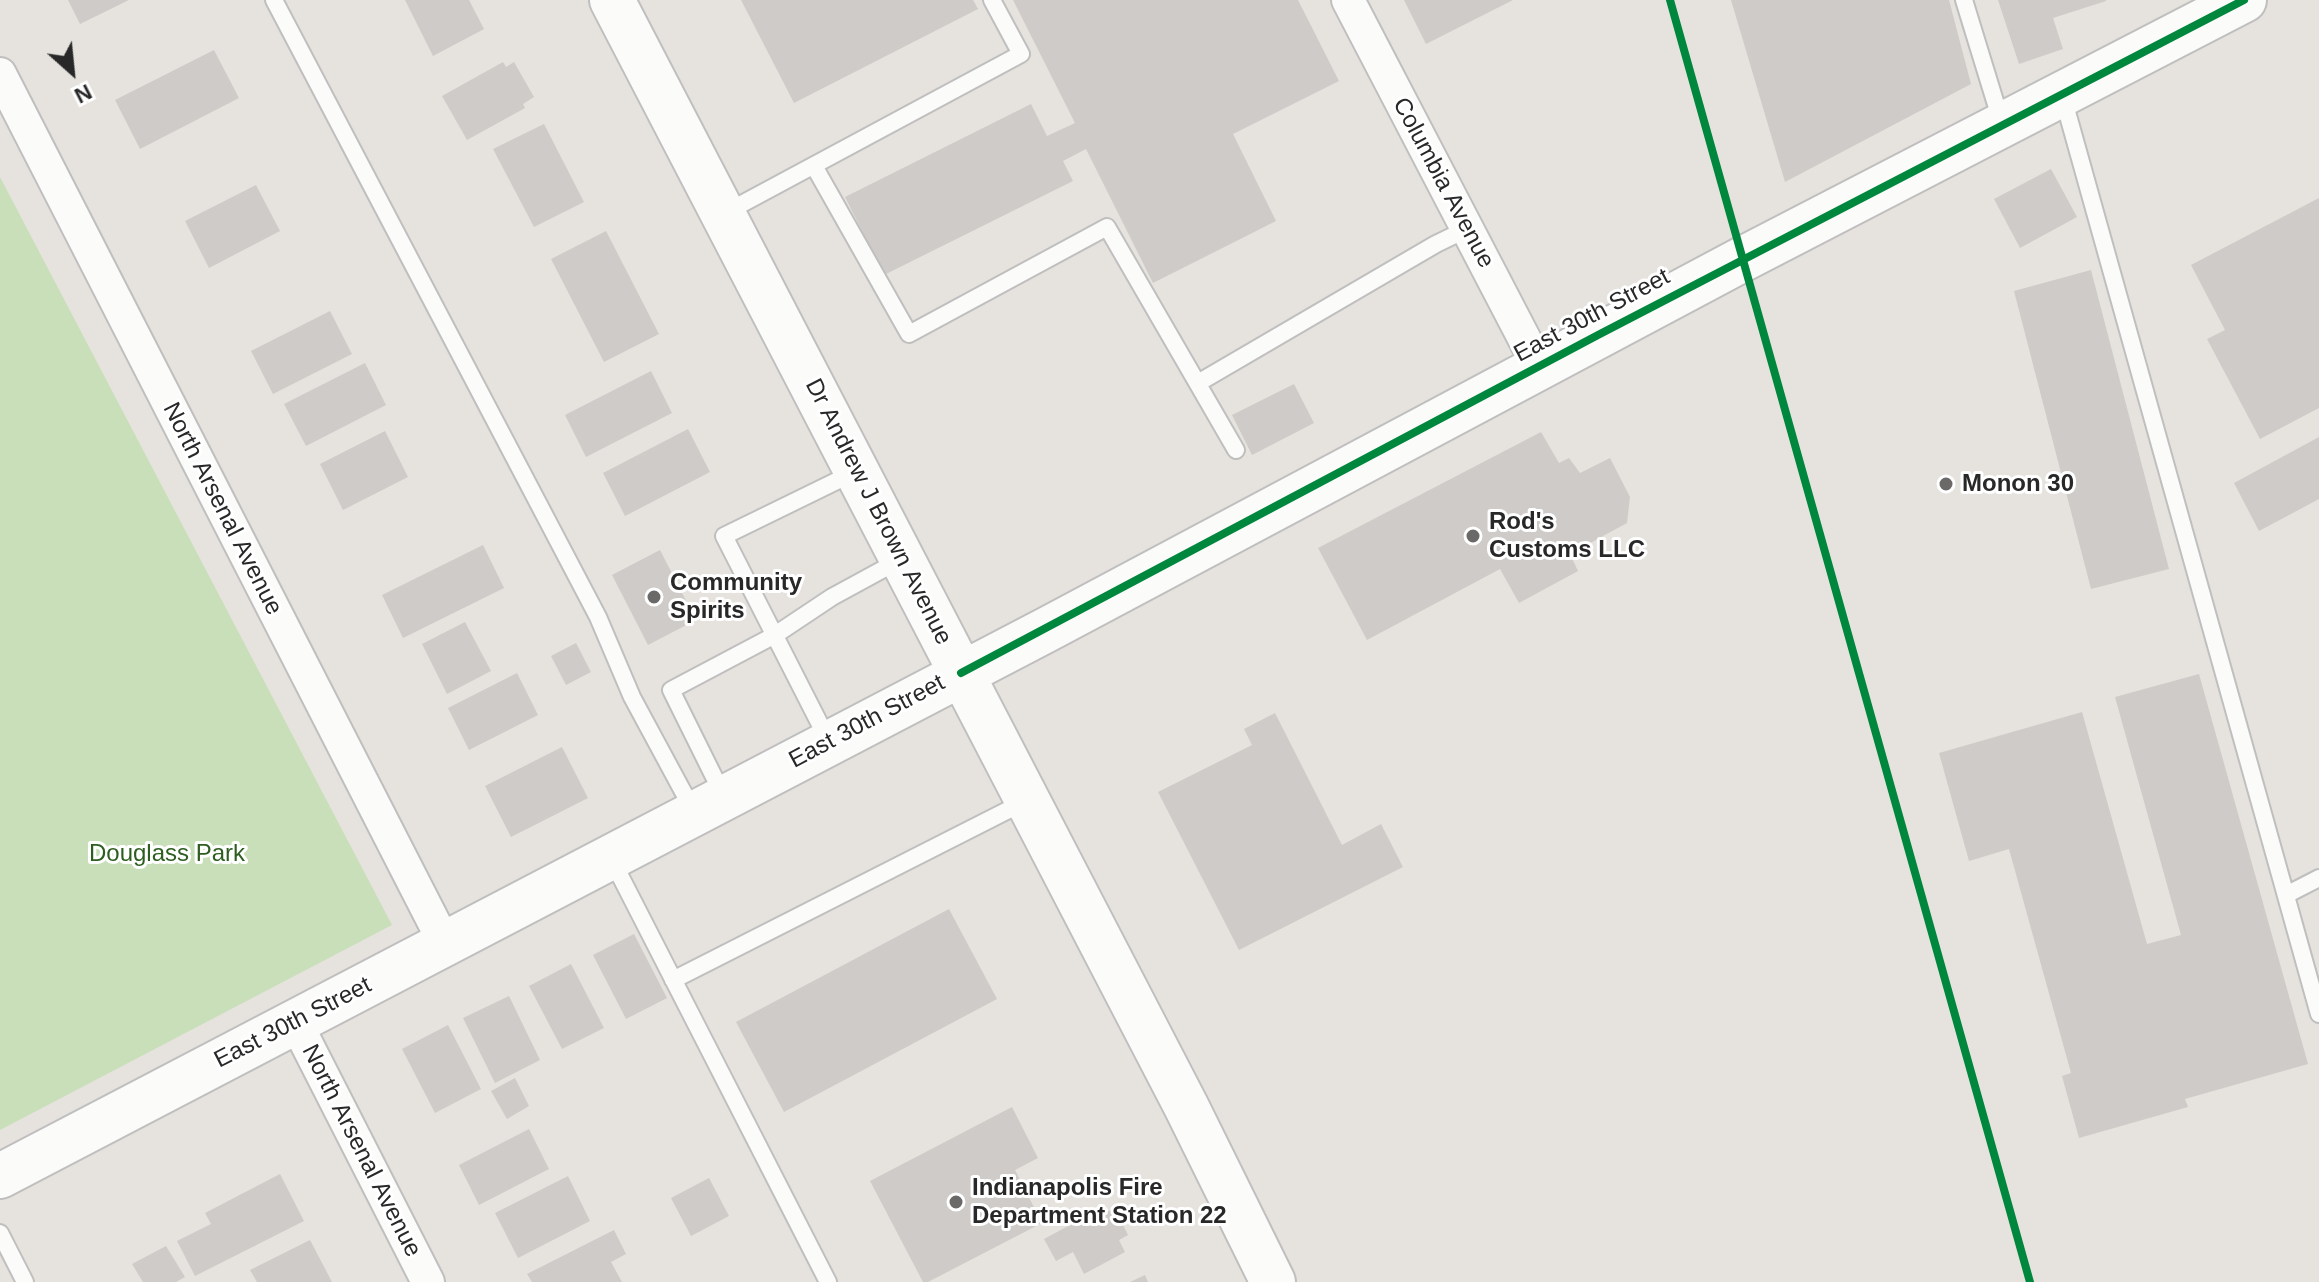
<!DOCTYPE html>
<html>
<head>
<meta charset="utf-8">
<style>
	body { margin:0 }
	#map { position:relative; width:2319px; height:1282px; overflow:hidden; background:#e6e3de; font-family:Arial,sans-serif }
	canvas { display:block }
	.north { position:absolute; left:32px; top:32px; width:80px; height:80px; -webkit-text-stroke:6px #fff; paint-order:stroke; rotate:153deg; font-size:22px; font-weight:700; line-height:32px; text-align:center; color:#282828 }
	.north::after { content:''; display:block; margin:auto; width:28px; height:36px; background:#282828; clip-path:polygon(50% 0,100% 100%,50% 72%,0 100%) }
</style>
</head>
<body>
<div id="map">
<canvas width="2319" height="1282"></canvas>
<div class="north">N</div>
</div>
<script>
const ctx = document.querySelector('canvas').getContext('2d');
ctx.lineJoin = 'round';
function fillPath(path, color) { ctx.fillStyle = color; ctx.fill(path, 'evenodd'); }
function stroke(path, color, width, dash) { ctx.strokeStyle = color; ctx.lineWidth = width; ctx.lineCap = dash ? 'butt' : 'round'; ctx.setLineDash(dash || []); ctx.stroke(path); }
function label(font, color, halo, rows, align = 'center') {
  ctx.font = font + ' Arial,sans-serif'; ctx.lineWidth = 6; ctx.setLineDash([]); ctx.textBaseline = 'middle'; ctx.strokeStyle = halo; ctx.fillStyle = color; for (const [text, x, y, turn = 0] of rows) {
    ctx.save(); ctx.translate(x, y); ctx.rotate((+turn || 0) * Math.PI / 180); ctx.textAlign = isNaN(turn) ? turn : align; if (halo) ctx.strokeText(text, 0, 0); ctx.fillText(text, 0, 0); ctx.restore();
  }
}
fillPath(new Path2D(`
	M0,177L392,925L0,1130Z`), '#c9dfba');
fillPath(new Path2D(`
	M68,0H129L80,24Z
	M405,0H469L484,29L433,56Z
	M741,0H973L978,9L794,103Z
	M1013,0H1298L1339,81L1233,134L1276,221L1153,283L1086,149L1063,161L1073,181L884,275L845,197L1031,104L1047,136L1075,123Z
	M1404,0H1513L1426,44Z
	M1731,0H1949L1971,84L1785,182Z
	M1998,0H2106V1L2053,18L2063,49L2019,64Z
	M214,50L239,98L140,149L115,100Z
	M503,62L506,67L514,62L534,97L523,104L525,108L467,140L442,96Z
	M544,124L584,202L534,227L493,149Z
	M2051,169L2077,217L2020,248L1994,199Z
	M256,185L280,231L209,268L185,221Z
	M2319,198V408L2260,439L2207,339L2225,330L2191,265Z
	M606,231L659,334L604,362L551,259Z
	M2091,270L2169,569L2091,589L2014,291Z
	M330,311L352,354L273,394L251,351Z
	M365,363L386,405L306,446L284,404Z
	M651,371L672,413L586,457L565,415Z
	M1294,384L1314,423L1252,455L1232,415Z
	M688,429L710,472L625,516L603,473Z
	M385,431L408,477L343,510L320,464Z
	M1541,432L1559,463L1569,458L1580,473L1610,458L1630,497L1627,523L1570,554L1578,571L1519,603L1500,569L1367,640L1318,548Z
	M2319,437V499L2259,531L2234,483Z
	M483,545L504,588L403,638L382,595Z
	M660,550L696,620L648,645L612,575Z
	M465,622L491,671L447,694L422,644Z
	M576,643L591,672L566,685L551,656Z
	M517,673L538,715L469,750L448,708Z
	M2199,674L2308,1064L2185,1099L2188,1107L2079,1138L2062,1076L2071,1073L2009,849L1969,861L1939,753L2082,712L2147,944L2181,935L2115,697Z
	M1275,713L1342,845L1381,824L1403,867L1239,950L1158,792L1252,745L1244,729Z
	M562,747L588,798L511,837L485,786Z
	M949,909L997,999L784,1112L736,1022Z
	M634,934L667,998L626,1019L593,955Z
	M571,964L604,1028L562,1049L529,986Z
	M509,996L540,1060L495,1083L463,1018Z
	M448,1025L481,1089L435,1113L402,1049Z
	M515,1078L529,1106L507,1119L491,1091Z
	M1012,1107L1038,1158L1015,1170L1042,1223L928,1282H923L870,1181Z
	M529,1129L549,1169L479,1205L459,1165Z
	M280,1174L304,1221L195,1276L177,1241L211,1224L205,1213Z
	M568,1176L590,1221L518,1258L495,1213Z
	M709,1178L729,1216L691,1236L671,1198Z
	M1102,1208L1105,1213L1115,1208L1128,1235L1119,1240L1125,1252L1084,1274L1073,1252L1056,1261L1044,1239Z
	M614,1230L626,1254L611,1262L622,1282H532L527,1274Z
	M310,1240L332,1282H257L250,1270Z
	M166,1246L185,1277L176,1282H143L132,1264Z
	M1145,1275L1148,1282H1130Z`), '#cecbc8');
const lane = new Path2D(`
	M274,0L598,617L632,697L694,812
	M1964,0L2002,124
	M2062,94L2319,1014
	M814,166L909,334L1107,227L1236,450
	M723,214L1021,54L992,0
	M1198,383L1436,244L1467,229
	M829,742L724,536L855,472
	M724,797L671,690L775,635L832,597L900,560
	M611,858L828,1282
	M2286,895L2319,878
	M673,980L1024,802
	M0,1233L25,1282`);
const street = new Path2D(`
	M1348,0L1539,367
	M0,74L445,944
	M295,1021L428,1282`);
const secondary = new Path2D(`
	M612,0L1186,1106L1273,1282
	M0,1176L1048,629L1743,259L2244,0`);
stroke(lane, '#c0bfbf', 20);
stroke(street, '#c0bfbf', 36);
stroke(secondary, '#c0bfbf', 48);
stroke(lane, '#fbfbfa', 16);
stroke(street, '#fbfbfa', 32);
stroke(secondary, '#fbfbfa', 44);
stroke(new Path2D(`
	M1670,0L2030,1282
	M961,673L1598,335L2244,0`), '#00873e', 8);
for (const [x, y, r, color] of [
	[1946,484,8,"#6a6968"],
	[1473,536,8,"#6a6968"],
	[654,597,8,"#6a6968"],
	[956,1202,8,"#6a6968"]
]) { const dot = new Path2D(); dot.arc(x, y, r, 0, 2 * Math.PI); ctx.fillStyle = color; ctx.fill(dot); stroke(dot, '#fff', 3); }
label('24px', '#282828', '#fff', [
	["Columbia Avenue",1443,183,62],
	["East 30th Street",1592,316,-28],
	["North Arsenal Avenue",222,509,63],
	["Dr Andrew J Brown Avenue",878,512,63],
	["East 30th Street",867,722,-28],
	["East 30th Street",293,1023,-27],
	["North Arsenal Avenue",361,1151,63]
]);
label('bold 24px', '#282828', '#fff', [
	["Monon 30",1962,484],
	["Rod's",1489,522],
	["Customs LLC",1489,550],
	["Community",670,583],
	["Spirits",670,611],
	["Indianapolis Fire",972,1188],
	["Department Station 22",972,1216]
], 'left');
label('24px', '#2d5e20', '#fff', [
	["Douglass Park",167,854]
]);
</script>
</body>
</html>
